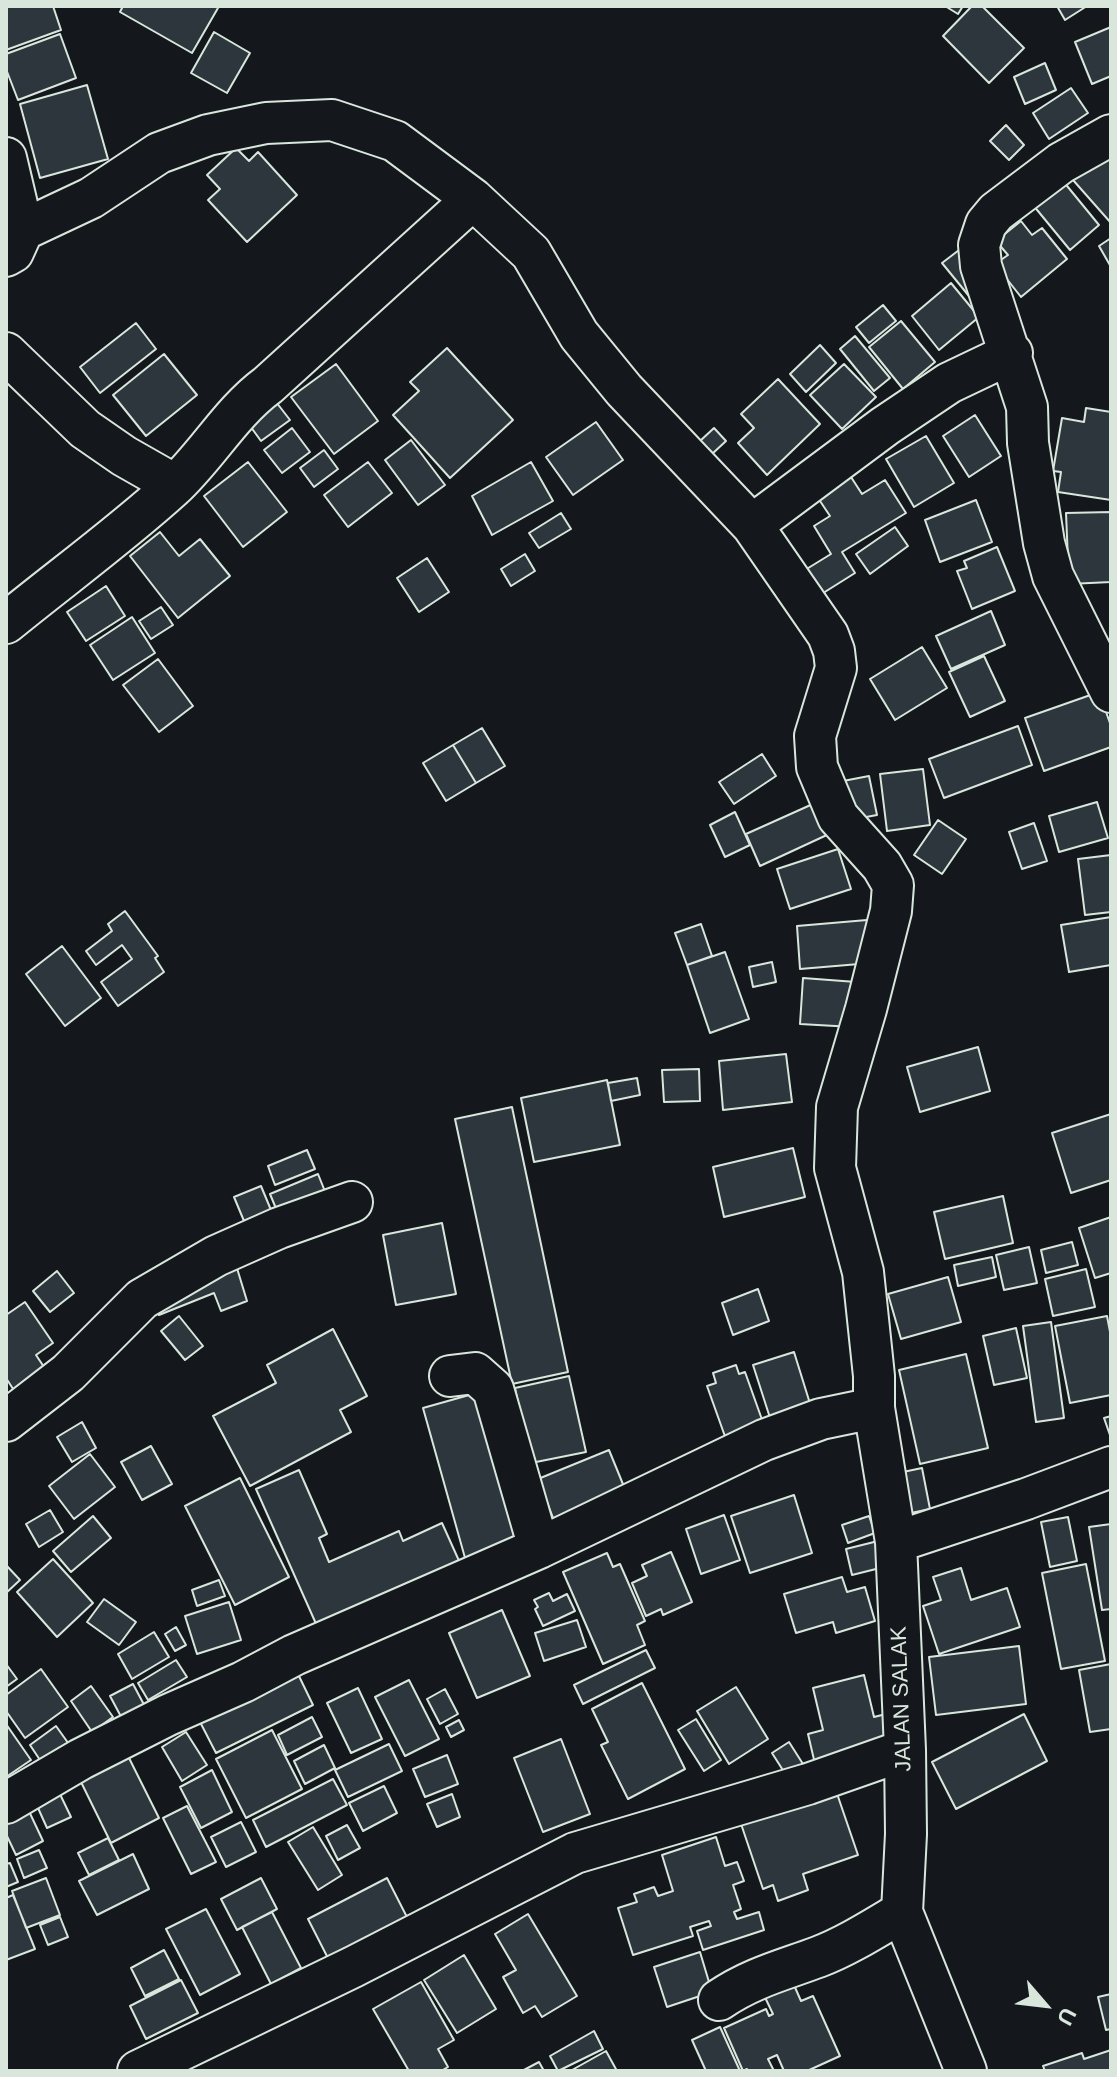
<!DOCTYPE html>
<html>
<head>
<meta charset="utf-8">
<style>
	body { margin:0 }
	#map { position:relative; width:1117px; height:2077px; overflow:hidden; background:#14181c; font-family:Arial,sans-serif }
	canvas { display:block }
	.frame { position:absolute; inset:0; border:8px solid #d8e6dc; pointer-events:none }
	.north { position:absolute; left:1005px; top:1965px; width:80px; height:80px; -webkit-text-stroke:6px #14181c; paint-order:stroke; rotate:118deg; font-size:22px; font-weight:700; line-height:32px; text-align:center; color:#d8e6dc }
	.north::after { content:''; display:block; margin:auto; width:28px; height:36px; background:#d8e6dc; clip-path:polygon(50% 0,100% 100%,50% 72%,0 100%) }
</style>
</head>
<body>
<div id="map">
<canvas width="1117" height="2077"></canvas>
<div class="frame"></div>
<div class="north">U</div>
</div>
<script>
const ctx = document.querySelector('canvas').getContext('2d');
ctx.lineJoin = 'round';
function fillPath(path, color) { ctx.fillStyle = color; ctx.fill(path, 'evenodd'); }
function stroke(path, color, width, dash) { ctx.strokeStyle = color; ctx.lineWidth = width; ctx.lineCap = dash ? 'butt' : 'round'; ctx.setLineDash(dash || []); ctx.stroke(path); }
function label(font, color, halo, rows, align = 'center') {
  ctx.font = font + ' Arial,sans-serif'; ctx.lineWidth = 6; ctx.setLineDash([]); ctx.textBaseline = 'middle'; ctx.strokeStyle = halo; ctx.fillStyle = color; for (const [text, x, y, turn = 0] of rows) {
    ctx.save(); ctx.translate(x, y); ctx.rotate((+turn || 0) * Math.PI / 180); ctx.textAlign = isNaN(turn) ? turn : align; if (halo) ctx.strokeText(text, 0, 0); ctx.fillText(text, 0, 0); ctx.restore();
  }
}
const building = new Path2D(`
	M6,6H53L61,30L6,50Z
	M123,6H214L218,8L192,53L120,12Z
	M945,6H963L958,14Z
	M972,6H982L1024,48L989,83L943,36Z
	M1057,6H1087L1065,20Z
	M1111,27V76L1092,84L1075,42Z
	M214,32L250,53L227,93L191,73Z
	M60,34L76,78L18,100L6,69V54Z
	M1045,63L1056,90L1025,104L1014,77Z
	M87,85L108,159L40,178L20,104Z
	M1071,88L1088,113L1049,139L1033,113Z
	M1006,125L1024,145L1009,160L990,141Z
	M236,148L249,161L258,152L297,195L247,242L208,200L220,189L207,175Z
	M1108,149L1111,152V223L1073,180Z
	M1063,181L1099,225L1070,250L1033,205Z
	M1021,221L1032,235L1042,228L1067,259L1021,297L995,264L1008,255L996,241Z
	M1111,238V267L1099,246Z
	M963,247L973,301L942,263Z
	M951,283L979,317L939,350L912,316Z
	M883,305L896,321L869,343L856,327Z
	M901,321L935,362L903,389L869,347Z
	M136,323L156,349L100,393L80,367Z
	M855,336L890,378L874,391L840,349Z
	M820,345L836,363L806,392L790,374Z
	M447,348L513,420L450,478L393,415L419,391L410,382Z
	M164,354L197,395L146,436L113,395Z
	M336,364L378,421L334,454L291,397Z
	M844,364L876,397L842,429L810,395Z
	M778,379L820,424L767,475L738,443L754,428L741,414Z
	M273,398L290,420L261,441L245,419Z
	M1086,408L1111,412V500L1058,492L1061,472L1053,471L1062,418L1084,422Z
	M975,415L1001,456L969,477L943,436Z
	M596,422L623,460L573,495L546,457Z
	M292,428L310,452L282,473L264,450Z
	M714,428L726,441L712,454L700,441Z
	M926,436L954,483L914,507L886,459Z
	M411,440L445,485L418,505L385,460Z
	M324,450L338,469L314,487L300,468Z
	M248,462L287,512L243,547L204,496Z
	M368,462L392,493L348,527L324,495Z
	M531,462L553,501L492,535L472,496Z
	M851,477L862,494L885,480L906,513L842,552L855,573L820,595L805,570L831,554L814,526L830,516L818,498Z
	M976,500L992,542L940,562L925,520Z
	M1111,512V582L1069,584L1066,513Z
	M561,513L571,529L539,548L529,533Z
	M895,527L908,546L870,574L856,554Z
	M160,532L179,556L200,539L230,576L178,618L130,556Z
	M997,547L1015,591L972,609L957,571L967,568L964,561Z
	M525,554L535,571L511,586L501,569Z
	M427,558L449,592L419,612L397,578Z
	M106,586L125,616L86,641L67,612Z
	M161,607L173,625L151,639L139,621Z
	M991,611L1005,645L951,669L936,636Z
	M132,617L155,653L113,680L90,645Z
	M922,647L947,688L895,720L870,679Z
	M984,656L1005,701L970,717L949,672Z
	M158,659L193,706L159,732L123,685Z
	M1099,692L1111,726V747L1044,771L1025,718Z
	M1018,726L1032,765L944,798L929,759Z
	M482,728L505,766L476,783L453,745Z
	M453,745L476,783L446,801L423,763Z
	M762,754L776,776L734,804L719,782Z
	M923,769L930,825L887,831L880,774Z
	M869,776L877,815L850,820L843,781Z
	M1097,802L1108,838L1059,852L1049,816Z
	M815,803L829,834L760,866L746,834Z
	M735,812L750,845L725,857L710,825Z
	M938,820L966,839L942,874L914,855Z
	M1034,823L1047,861L1022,869L1009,832Z
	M838,849L851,889L790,909L777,869Z
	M1111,855V912L1085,915L1078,859Z
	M125,911L158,956L155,958L164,972L118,1006L101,982L132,959L122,945L96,965L86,951L112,931L108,924Z
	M1111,917V965L1069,972L1061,925Z
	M867,920L871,963L800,969L797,926Z
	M701,924L712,956L687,965L675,933Z
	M62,946L101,998L65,1026L26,974Z
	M725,952L749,1019L710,1033L687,965Z
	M772,962L776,982L753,987L749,967Z
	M803,978L856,982L853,1027L800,1024Z
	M978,1047L990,1091L920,1112L907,1067Z
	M786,1054L792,1102L723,1110L719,1061Z
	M699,1069L700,1101L664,1102L662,1070Z
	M637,1078L640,1095L611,1101L608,1083Z
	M607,1080L620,1145L534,1162L521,1098Z
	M512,1107L568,1372L512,1384L455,1119Z
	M1111,1114V1180L1071,1193L1052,1133Z
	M793,1148L805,1197L724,1217L713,1167Z
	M307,1150L315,1169L275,1185L268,1166Z
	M318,1174L330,1204L282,1223L270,1194Z
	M261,1186L271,1210L244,1221L234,1197Z
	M1003,1196L1013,1243L945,1259L934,1212Z
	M1111,1217V1273L1095,1278L1079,1228Z
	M442,1223L456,1294L396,1305L383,1235Z
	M1072,1242L1078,1265L1046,1273L1041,1250Z
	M1029,1247L1037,1283L1004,1290L996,1255Z
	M992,1257L996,1277L958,1286L954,1265Z
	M236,1265L247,1301L221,1311L214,1293L159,1315L152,1298Z
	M1086,1269L1095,1307L1053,1316L1045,1279Z
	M57,1271L74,1293L50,1312L33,1291Z
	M948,1277L961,1322L901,1339L888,1294Z
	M758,1289L769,1321L733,1335L722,1303Z
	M25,1302L53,1343L36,1355L46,1370L15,1392L6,1378V1315Z
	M179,1316L203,1346L185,1360L161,1331Z
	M1107,1316L1111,1337V1395L1070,1403L1055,1326Z
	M1051,1322L1064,1418L1036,1422L1023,1326Z
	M1016,1328L1027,1378L994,1385L983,1336Z
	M333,1329L367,1396L340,1410L351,1432L250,1486L213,1416L276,1383L267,1365Z
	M794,1352L812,1410L772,1424L753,1365Z
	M966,1354L988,1448L920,1464L899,1370Z
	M736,1365L739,1374L745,1372L765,1428L727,1442L707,1386L716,1383L713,1373Z
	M569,1376L586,1452L531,1463L515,1388Z
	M487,1390L531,1546L467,1565L423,1408Z
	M1111,1416V1438L1104,1418Z
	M82,1422L96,1448L72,1462L57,1437Z
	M151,1446L172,1484L142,1500L121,1462Z
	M609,1450L627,1494L555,1523L538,1479Z
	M90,1454L115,1487L74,1519L49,1486Z
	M922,1468L930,1509L911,1513L903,1472Z
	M299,1470L327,1534L319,1538L329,1562L399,1531L403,1541L442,1523L460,1563L317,1626L256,1489Z
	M240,1478L289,1577L235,1605L185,1506Z
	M794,1495L812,1553L750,1573L731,1516Z
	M50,1510L63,1532L39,1547L26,1524Z
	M724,1515L740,1560L701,1574L686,1529Z
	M93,1516L111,1538L71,1572L53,1551Z
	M869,1516L875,1533L848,1543L842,1525Z
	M1068,1517L1077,1561L1050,1567L1041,1522Z
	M1111,1524V1609L1102,1610L1089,1527Z
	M882,1540L888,1566L852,1575L846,1549Z
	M671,1552L692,1602L663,1615L661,1609L646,1616L632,1583L647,1576L642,1565Z
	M607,1553L613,1567L620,1564L645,1621L637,1625L645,1645L603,1664L563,1572Z
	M53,1559L93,1603L57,1637L17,1592Z
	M1086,1564L1105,1661L1061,1669L1042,1573Z
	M6,1565L20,1580L6,1593Z
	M961,1568L971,1600L1007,1588L1020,1627L939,1654L923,1606L941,1600L933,1577Z
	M842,1577L847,1592L865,1587L875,1621L836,1633L833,1622L796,1633L784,1594Z
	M219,1580L225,1596L197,1606L192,1590Z
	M549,1593L553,1601L567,1594L575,1611L543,1626L535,1609L538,1607L534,1600Z
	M104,1599L136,1622L119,1645L87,1622Z
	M229,1602L241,1640L197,1654L185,1616Z
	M502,1610L530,1676L477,1698L449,1633Z
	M577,1620L586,1647L544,1661L535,1633Z
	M176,1627L186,1645L175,1651L165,1634Z
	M154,1632L169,1657L132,1679L118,1654Z
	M1019,1646L1026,1704L936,1715L929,1657Z
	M646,1650L655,1668L583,1704L574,1685Z
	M176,1660L187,1677L148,1700L138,1683Z
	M6,1664L17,1679L6,1687Z
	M1111,1664V1729L1090,1732L1079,1670Z
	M41,1669L68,1707L25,1738L6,1711V1695Z
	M297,1672L313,1705L216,1753L199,1720Z
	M864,1675L874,1717L886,1714L893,1744L815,1764L808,1734L823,1730L813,1688Z
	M409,1680L439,1739L405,1756L375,1697Z
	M642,1683L685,1769L628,1799L601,1745L608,1742L592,1709Z
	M133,1684L149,1714L126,1726L110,1696Z
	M91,1686L113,1717L92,1732L71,1701Z
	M736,1687L768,1739L729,1764L697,1711Z
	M358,1688L382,1739L351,1753L327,1703Z
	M445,1689L458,1714L440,1724L427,1699Z
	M1024,1714L1047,1761L956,1809L932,1762Z
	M312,1717L322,1737L287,1755L278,1735Z
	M696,1719L721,1760L704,1771L678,1730Z
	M459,1720L464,1730L451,1737L446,1727Z
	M6,1724L31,1760L6,1777Z
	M56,1726L71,1747L44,1766L30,1745Z
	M272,1730L302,1789L246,1818L216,1759Z
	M186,1732L207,1765L182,1781L162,1747Z
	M561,1739L590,1814L543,1832L514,1758Z
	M789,1742L803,1764L786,1775L772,1753Z
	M389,1744L402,1771L348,1797L335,1770Z
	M324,1745L335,1768L305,1784L294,1761Z
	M447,1755L458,1784L425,1797L413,1769Z
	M128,1756L159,1818L111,1843L80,1780Z
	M212,1770L232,1812L201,1828L180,1787Z
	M333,1779L347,1805L266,1847L253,1820Z
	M832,1779L858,1855L803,1874L808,1890L778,1901L773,1885L763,1889L737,1812Z
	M384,1786L397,1813L363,1831L349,1803Z
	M57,1788L71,1817L47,1828L34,1799Z
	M452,1794L460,1817L437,1827L427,1804Z
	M187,1806L216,1862L191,1874L163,1818Z
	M27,1807L43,1841L16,1855L6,1834V1817Z
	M241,1822L256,1852L226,1867L211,1837Z
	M347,1825L360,1848L338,1860L326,1836Z
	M313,1827L342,1875L318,1890L288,1842Z
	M716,1837L725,1866L737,1862L744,1881L733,1885L741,1909L734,1912L737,1919L759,1912L764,1930L703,1950L697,1931L711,1926L709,1921L690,1927L693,1936L633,1955L618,1908L637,1902L634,1894L654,1887L658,1896L673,1891L662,1855Z
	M108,1838L119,1860L89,1875L78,1853Z
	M39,1850L47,1868L24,1878L17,1859Z
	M133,1854L149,1889L97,1915L79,1881Z
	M10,1863L18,1882L6,1887V1864Z
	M46,1878L60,1915L26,1928L12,1891Z
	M261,1878L277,1909L237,1930L221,1899Z
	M387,1878L411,1925L332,1966L308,1919Z
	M13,1895L35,1949L6,1960V1898Z
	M206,1909L240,1974L200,1995L166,1929Z
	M272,1912L301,1968L271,1984L242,1927Z
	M528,1914L577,1996L542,2017L535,2006L523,2013L503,1977L516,1970L495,1934Z
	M60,1917L68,1937L48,1945L40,1925Z
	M164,1950L179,1979L145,1996L131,1968Z
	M700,1952L712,1992L667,2007L654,1967Z
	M464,1955L496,2009L457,2033L424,1980Z
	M790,1976L801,2001L813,1996L840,2056L807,2071H784L777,2055L768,2059L774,2071H748L747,2069L743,2071L724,2028L766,2009L769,2016L773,2014L761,1989Z
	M181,1980L198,2013L146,2039L130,2006Z
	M421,1982L454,2040L438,2049L448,2067L441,2071H409L373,2009Z
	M1111,1994V2029L1106,2030L1098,1997Z
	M720,2027L740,2071H706L692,2040Z
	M594,2031L603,2049L558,2071L550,2056Z
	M1111,2050V2071H1045L1043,2066L1082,2053L1084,2059Z
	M606,2051L617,2071H573L572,2070Z
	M539,2062L544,2071H522Z`);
fillPath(building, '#2c363c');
stroke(building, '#d8e6dc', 2);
const minor = new Path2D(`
	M1111,135L1061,163L996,212L986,224L979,245L981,266L1027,407L1028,443L1044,543L1053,576L1111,692
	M6,158L23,230
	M6,256L13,252L23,230L91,198L159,153L208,135L266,123L332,120L395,141L473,199L531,253L579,335L624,390L752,525L828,635L834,651L836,668L815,736L817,767L838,817L882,866L893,885L891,911L866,1009L837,1107L835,1168L863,1272L874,1376V1408
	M6,353L85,429L124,456L175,485
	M752,525L885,426L949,383L1012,353
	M6,623C61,578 119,536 172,488C207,456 230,413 268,385L473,199
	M450,1376L475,1373L493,1389L539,1548
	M6,1421L68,1373L142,1299L216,1256L279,1228L352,1202
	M6,1803L81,1759L168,1715L243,1682L294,1655L539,1548L764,1440L821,1419L874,1408L896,1542
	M719,2000C751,1978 783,1970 818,1957C847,1946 875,1928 902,1912
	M138,2071L353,1967L575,1853L808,1784L905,1750
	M966,2071L902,1912L906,1834L905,1750L896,1542L1026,1499L1111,1467`);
stroke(minor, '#d8e6dc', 44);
stroke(minor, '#14181c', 40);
label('22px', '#d8e6dc', '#14181c', [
	["JALAN SALAK",902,1699,-92]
]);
</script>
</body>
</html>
